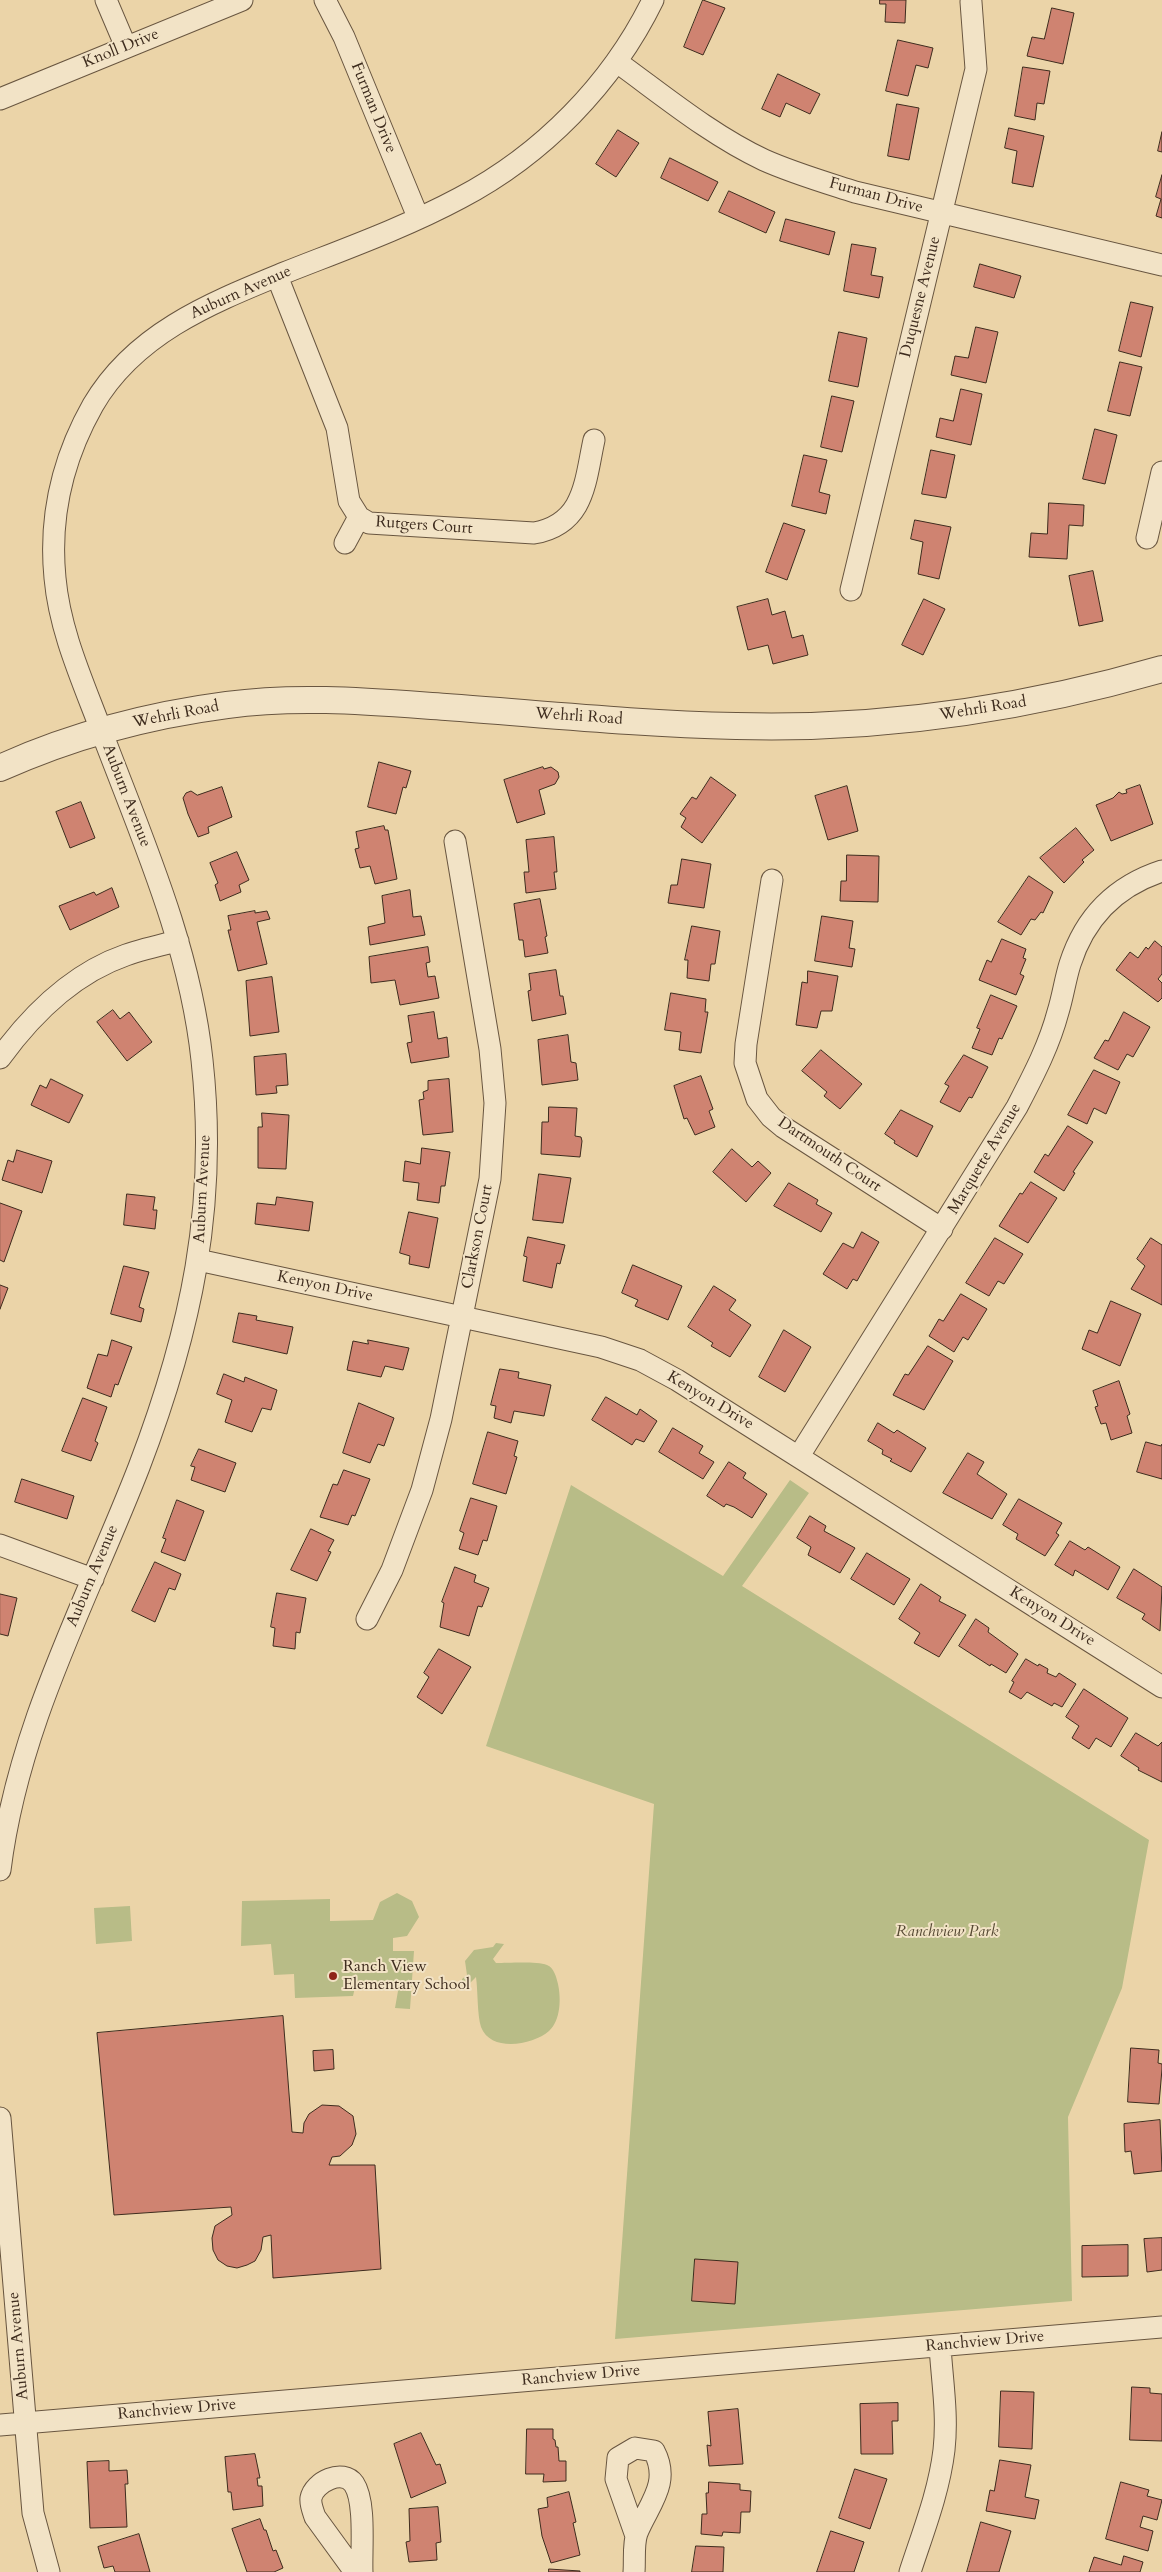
<!DOCTYPE html>
<html>
<head>
<meta charset="utf-8">
<style>
	body { margin:0 }
	canvas { display:block; background:#ebd4a8 }
</style>
</head>
<body>
<canvas width="1162" height="2572"></canvas>
<script>
const ctx = document.querySelector('canvas').getContext('2d');
ctx.lineJoin = 'round';
function fillPath(path, color) { ctx.fillStyle = color; ctx.fill(path, 'evenodd'); }
function stroke(path, color, width, dash) { ctx.strokeStyle = color; ctx.lineWidth = width; ctx.lineCap = dash ? 'butt' : 'round'; ctx.setLineDash(dash || []); ctx.stroke(path); }
function label(font, color, halo, rows, align = 'center') {
  ctx.font = font + ' Cardo,serif'; ctx.lineWidth = 4; ctx.setLineDash([]); ctx.textBaseline = 'middle'; ctx.strokeStyle = halo; ctx.fillStyle = color; for (const [text, x, y, turn = 0] of rows) {
    ctx.save(); ctx.translate(x, y); ctx.rotate((+turn || 0) * Math.PI / 180); ctx.textAlign = isNaN(turn) ? turn : align; if (halo) ctx.strokeText(text, 0, 0); ctx.fillText(text, 0, 0); ctx.restore();
  }
}
fillPath(new Path2D(`
	M790,1480L809,1493L742,1586L1149,1840L1122,1988L1068,2117L1072,2301L615,2339L654,1804L486,1746L571,1485L723,1576Z
	M397,1893L412,1901L419,1917L407,1936L393,1938V1951H414L410,2009L395,2008L398,1991L356,1983L353,1996L295,1998L294,1974L274,1975L271,1944L241,1946L242,1901L330,1899V1921L373,1920L380,1902Z
	M130,1906L132,1941L96,1944L94,1908Z
	M496,1943L504,1944L493,1959L496,1963C508,1963 537,1961 547,1965C554,1968 556,1976 558,1984C561,1998 561,2020 549,2031C533,2045 491,2053 481,2027C477,2015 478,1991 476,1977L462,1991V1979L467,1975L465,1961L474,1950L493,1947Z`), '#b8bc87');
const building = new Path2D(`
	M703,0L725,8L703,55L684,47Z
	M880,0H906L905,23L885,22L886,4H880Z
	M1052,8L1074,13L1063,64L1027,56L1032,37L1044,39Z
	M898,40L933,48L928,68L916,65L908,96L886,91Z
	M1023,67L1050,71L1044,104L1037,103L1035,120L1015,116Z
	M778,74L820,94L810,114L786,103L780,117L762,109Z
	M897,104L919,108L909,160L888,156Z
	M1009,128L1044,136L1033,187L1012,183L1017,151L1005,148Z
	M618,130L639,143L616,177L596,164Z
	M1162,132V152L1158,151Z
	M670,158L718,182L708,201L661,178Z
	M1162,175V218L1156,216L1161,199L1156,197Z
	M729,191L775,212L766,233L719,212Z
	M786,219L835,232L829,255L780,241Z
	M852,244L876,248L871,275L883,277L879,298L844,291Z
	M980,264L1021,276L1014,298L974,287Z
	M1131,302L1153,307L1141,357L1119,351Z
	M976,327L998,332L986,383L951,375L955,356L968,358Z
	M839,332L867,338L858,387L829,381Z
	M1120,362L1142,367L1130,416L1108,411Z
	M961,389L982,394L971,445L936,437L940,418L953,421Z
	M832,396L854,401L842,452L821,447Z
	M1095,429L1117,435L1105,484L1083,479Z
	M931,450L955,455L946,498L922,494Z
	M804,455L827,460L819,492L830,495L826,514L792,506Z
	M1049,503L1084,505L1083,526L1069,525L1067,559L1029,557L1031,533L1047,534Z
	M915,520L951,527L939,579L918,574L923,542L911,539Z
	M784,523L805,530L787,580L766,572Z
	M1093,571L1103,621L1079,626L1069,576Z
	M768,599L772,615L785,611L792,638L803,635L808,655L773,664L768,645L748,650L737,607Z
	M924,599L945,609L923,655L902,645Z
	M379,762L411,771L406,788L403,787L396,814L368,807Z
	M543,767L544,769L551,767L558,772L559,777L555,784L539,790L545,814L517,823L504,780Z
	M711,777L736,795L702,843L681,827L686,818L680,814L692,797L696,799Z
	M1140,785L1153,824L1111,841L1096,805L1113,798L1119,792L1122,794L1127,793L1126,790Z
	M847,786L858,831L828,840L815,796Z
	M222,787L232,817L208,827L209,833L198,837L188,814L183,798L186,793L191,791L197,795Z
	M81,802L95,838L70,848L56,812Z
	M384,826L385,830H388L397,879L375,884L370,866L360,868L355,849L359,848L356,832Z
	M1076,828L1094,850L1082,860L1084,862L1064,883L1040,858Z
	M554,837L557,872H554L556,889L526,893L524,872H529L526,840Z
	M237,852L249,880L239,885L241,892L220,901L215,885L218,883L210,863Z
	M847,855L879,856L878,902L840,901L841,881H846Z
	M682,859L711,864L704,908L668,903L671,885H677Z
	M1029,876L1053,892L1043,913L1041,912L1035,920L1031,919L1021,935L998,922Z
	M112,888L119,907L70,930L59,906L94,892L96,895Z
	M410,890L413,917L421,916L425,935L370,945L368,927L385,923L382,896Z
	M540,899L547,936L545,937L548,953L525,957L523,940H519L514,904Z
	M255,911V913L267,911L270,919L257,922L267,964L238,971L228,930H231L228,916Z
	M822,916L853,921L849,948L855,949L852,967L815,961Z
	M692,926L720,931L715,964H711L709,981L687,978L688,960H685Z
	M1002,939L1026,949L1023,958L1026,959L1020,974L1024,976L1016,995L979,980L987,960L991,962Z
	M1155,941L1162,947V974L1158,979L1162,983V998L1158,1002L1116,970L1130,952L1138,958L1146,947L1148,949Z
	M428,947L430,962L426,963L428,977L435,976L439,998L400,1005L395,980L371,983L369,957Z
	M556,970L560,996H563L566,1014L532,1021L528,991L531,990L529,974Z
	M808,971L838,976L832,1011H821L817,1028L796,1025L802,982L807,983Z
	M272,977L279,1032L250,1036L246,981Z
	M671,993L706,999L705,1012H708L701,1053L679,1050L681,1032L665,1030Z
	M991,995L1017,1006L1002,1039L999,1038L992,1055L972,1048L980,1029L977,1028Z
	M113,1010L120,1019L129,1012L152,1042L127,1061L97,1022Z
	M434,1012L438,1039L447,1037L449,1057L411,1063L407,1043L412,1042L408,1016Z
	M1124,1012L1150,1027L1133,1057L1127,1054L1118,1070L1094,1058L1105,1040L1108,1041Z
	M568,1035L571,1062L576,1063L578,1080L542,1085L538,1040Z
	M821,1050L862,1084L840,1109L824,1096L827,1092L802,1071Z
	M286,1054L288,1085L276,1086L277,1093L256,1095L254,1057Z
	M964,1055L988,1067L972,1098L969,1097L960,1112L940,1102L949,1086L945,1084Z
	M1094,1070L1120,1082L1106,1114L1094,1108L1087,1124L1068,1115Z
	M701,1076L713,1109L709,1111L715,1127L695,1135L687,1118L684,1119L674,1086Z
	M51,1079L83,1095L69,1123L31,1105L40,1085L46,1088Z
	M449,1079L453,1132L423,1135L419,1100L424,1099L423,1092L428,1090V1081Z
	M549,1107L577,1108L575,1136L581,1137L582,1141L580,1157L541,1154L542,1122H548Z
	M901,1110L933,1126L917,1157L894,1143L895,1141L885,1134Z
	M262,1113L289,1115L286,1169L258,1168V1127H262Z
	M1068,1126L1093,1142L1073,1172L1075,1173L1064,1191L1034,1172L1045,1154L1048,1156Z
	M422,1148L450,1152L445,1186H441L439,1203L417,1200L419,1183L403,1181L405,1161L420,1164Z
	M732,1149L752,1167L758,1161L771,1173L746,1202L713,1172Z
	M17,1150L52,1161L42,1193L2,1180L8,1160L13,1162Z
	M539,1174L571,1178L563,1223L533,1220Z
	M1031,1182L1057,1198L1028,1243L999,1226L1020,1193L1022,1194Z
	M789,1183L818,1200L816,1204L832,1213L821,1232L774,1206Z
	M127,1194L155,1197L153,1210H157L155,1229L124,1225Z
	M277,1197L313,1202L309,1231L255,1224L257,1203L275,1205Z
	M0,1203L22,1211L4,1262L0,1260Z
	M409,1212L438,1218L429,1268L409,1264L410,1256L400,1253Z
	M862,1232L879,1242L857,1281L853,1279L847,1289L823,1274L843,1243L853,1248Z
	M528,1237L565,1245L560,1264L557,1263L552,1288L523,1281L527,1257L524,1256Z
	M995,1238L1023,1254L1004,1284L998,1281L989,1296L966,1283Z
	M1151,1238L1162,1245V1305L1131,1289L1145,1266L1137,1259Z
	M633,1265L682,1286L668,1320L635,1306L638,1300L622,1293Z
	M124,1266L149,1272L139,1307L144,1309L141,1322L111,1314Z
	M0,1285L8,1288L0,1309Z
	M714,1286L736,1300L729,1310L751,1325L730,1357L711,1346L713,1343L688,1327Z
	M961,1294L987,1309L968,1340L963,1337L954,1352L929,1336L939,1319L943,1321Z
	M1111,1301L1141,1314L1120,1366L1082,1349L1089,1330L1097,1333Z
	M239,1313L257,1316L256,1320L293,1327L287,1354L233,1342Z
	M784,1330L811,1347L785,1392L759,1377Z
	M112,1340L132,1347L118,1385L115,1384L111,1397L87,1388L98,1354L107,1356Z
	M368,1340L409,1348L403,1370L385,1366L381,1377L347,1370L353,1341L368,1344Z
	M928,1346L953,1361L924,1410L893,1395L905,1374L908,1375Z
	M500,1369L519,1372L518,1378L551,1385L544,1416L514,1411L511,1423L494,1418L496,1406L491,1405Z
	M224,1374L244,1382L245,1377L277,1390L271,1410L262,1408L252,1432L225,1422L232,1400L217,1394Z
	M1119,1381L1130,1414L1127,1416L1132,1433L1111,1440L1106,1423L1101,1424L1095,1407L1098,1406L1093,1391Z
	M606,1397L637,1415L640,1409L657,1421L644,1442L636,1439L632,1445L592,1420Z
	M83,1398L107,1407L95,1441L98,1443L91,1461L62,1451Z
	M359,1403L394,1418L384,1446L378,1444L370,1463L343,1453Z
	M878,1423L894,1433L897,1430L926,1448L911,1472L890,1461L892,1459L882,1454L883,1450L868,1441Z
	M673,1428L703,1446L699,1453L714,1462L703,1479L659,1452Z
	M488,1432L518,1441L514,1456L517,1457L506,1494L473,1484Z
	M1146,1442L1161,1446L1162,1444V1479L1137,1472Z
	M199,1449L236,1463L225,1492L191,1480L195,1467L191,1466Z
	M968,1453L984,1462L977,1474L1007,1494L992,1519L943,1493Z
	M729,1462L746,1473L743,1478L767,1494L752,1518L734,1507L726,1504L724,1507L707,1496Z
	M344,1470L370,1479L355,1516L352,1515L348,1525L320,1517L333,1484L337,1485Z
	M22,1479L74,1496L67,1519L15,1502Z
	M471,1498L497,1506L487,1541L483,1540L478,1555L459,1549L464,1533L460,1531Z
	M1019,1499L1062,1523L1056,1533L1059,1535L1045,1556L1016,1539L1018,1534L1003,1525Z
	M177,1500L204,1511L185,1561L161,1552L166,1539L163,1538Z
	M810,1516L826,1526L824,1531L855,1548L840,1573L808,1555L811,1547L797,1538Z
	M311,1529L334,1540L328,1551L331,1552L317,1581L291,1570Z
	M1070,1541L1085,1550L1088,1547L1120,1567L1108,1590L1075,1570L1073,1576L1055,1565Z
	M867,1553L910,1579L894,1605L851,1579Z
	M155,1562L181,1574L175,1590L169,1588L155,1622L132,1611Z
	M455,1567L476,1575L474,1582L489,1588L482,1607L478,1606L469,1636L440,1627L444,1603L442,1602Z
	M1134,1569L1162,1587L1160,1631L1142,1619L1145,1614L1117,1598Z
	M921,1584L941,1597L939,1601L966,1615L939,1657L914,1643L920,1633L899,1619Z
	M277,1593L306,1598L300,1633L296,1632L295,1649L273,1646L275,1628L271,1627Z
	M0,1594L17,1598L8,1636L0,1634Z
	M976,1619L989,1628L988,1632L1018,1654L1006,1673L991,1664L990,1666L959,1646Z
	M439,1649L471,1667L442,1714L417,1697L429,1677L424,1673Z
	M1026,1659L1038,1666L1039,1664L1048,1669L1047,1673L1056,1677L1059,1673L1076,1684L1062,1707L1054,1703L1052,1706L1027,1692L1021,1699L1009,1692L1014,1682L1012,1681Z
	M1084,1689L1128,1718L1111,1747L1096,1738L1089,1749L1072,1738L1079,1726L1066,1717Z
	M1136,1733L1158,1746L1162,1742V1782L1138,1770L1139,1768L1121,1756Z
	M283,2016L292,2132L303,2133L304,2123L309,2114L322,2105L339,2106L353,2116L356,2134L352,2145L340,2156L332,2157L329,2165H375L381,2269L273,2278L271,2235L263,2237L261,2250L255,2261L247,2265L237,2268L227,2266L218,2260L213,2250L212,2238L215,2226L232,2215L231,2207L114,2215L97,2033Z
	M1131,2048L1159,2050L1158,2063L1162,2064V2069L1159,2104L1128,2102Z
	M333,2050L334,2069L314,2071L313,2051Z
	M1160,2120L1162,2171L1134,2174L1131,2151L1125,2152L1124,2124Z
	M1162,2238V2270L1147,2272L1144,2239Z
	M1128,2245V2276L1082,2277V2246Z
	M695,2259L738,2262L735,2304L692,2301Z
	M1132,2387L1150,2388V2393L1162,2394V2441L1130,2440Z
	M1001,2391L1034,2392L1032,2449L999,2447Z
	M898,2403V2421H892L893,2454H861L860,2404Z
	M738,2409L743,2464L709,2466L707,2445L711,2446L708,2412Z
	M527,2429H553V2439L555,2440L556,2447H558L559,2461H566V2481L543,2482L544,2474H526Z
	M421,2433L436,2465L440,2464L446,2483L411,2498L394,2444Z
	M255,2454L260,2478H257L258,2486H262L263,2506L233,2510L231,2492H228L225,2457Z
	M1000,2460L1031,2465L1025,2497L1039,2500L1035,2519L986,2511L990,2490L994,2491Z
	M109,2461V2471L127,2470L128,2484H125L127,2527L90,2528L87,2462Z
	M855,2469L887,2479L870,2529L839,2518Z
	M709,2482L740,2484V2490L751,2491L750,2512H741L740,2533L723,2532L722,2536L701,2534L702,2514H707L706,2493H708Z
	M1121,2482L1149,2490L1147,2496L1162,2500L1157,2520L1143,2516L1140,2527L1153,2531L1148,2551L1106,2539Z
	M569,2492L576,2522L573,2523L580,2555L551,2563L542,2536L538,2509L548,2507L547,2498Z
	M438,2507L441,2542L436,2543L437,2560L409,2562L406,2542L410,2541L409,2509Z
	M260,2519L264,2530H266L273,2551L276,2550L283,2568L274,2572H247L232,2529Z
	M981,2522L1011,2531L999,2572H967Z
	M831,2531L864,2542L854,2572H817Z
	M139,2534L150,2572H115L113,2566L104,2568L98,2547Z
	M696,2546L724,2547L723,2572H692Z
	M1124,2556L1143,2562L1140,2572H1089L1094,2557L1121,2565Z
	M549,2569L580,2571V2572H549Z`);
fillPath(building, '#cf8371');
stroke(building, '#3e2c1e', 1);
const minor = new Path2D(`
	M106,0L126,47
	M325,0L344,37L418,217
	M617,62C664,96 711,135 764,160C793,173 824,182 855,192L1162,265
	M0,99L242,0
	M277,276L337,428L349,501L359,517L369,523L534,533C585,524 585,481 594,440
	M1147,538L1162,472
	M345,543L359,517
	M851,590L976,69L971,2
	M772,880L746,1044L745,1063L757,1099L771,1117L783,1127L942,1229
	M0,1058C32,1014 74,973 126,955C143,949 161,945 178,941
	M198,1260L601,1347L640,1360L677,1380L1162,1687
	M799,1456L1017,1107C1033,1076 1049,1046 1058,1012C1063,996 1065,980 1070,964C1085,917 1116,886 1162,871
	M0,1545L93,1579
	M367,1619L392,1570L422,1490L441,1419L490,1179L495,1103L490,1049L455,841
	M0,1870C18,1725 87,1601 139,1467C191,1331 218,1206 202,1060C190,947 144,843 104,738C85,686 60,634 55,578C49,517 63,458 93,405C135,333 211,303 284,273C342,250 404,228 460,198C542,155 612,84 653,0
	M0,2118L33,2513L49,2572
	M0,2425L1162,2327
	M355,2572L315,2517C313,2511 310,2504 311,2498C314,2482 343,2468 354,2484C366,2502 361,2550 362,2572
	M634,2572C635,2560 633,2544 637,2533C649,2504 671,2483 654,2451L635,2448L618,2458L616,2479L636,2536
	M910,2572C923,2532 939,2492 944,2450C948,2415 942,2380 940,2346`);
const tertiary = new Path2D(`
	M0,768C71,736 150,715 227,705C299,695 374,702 446,707C542,714 639,724 736,726C880,730 1024,709 1162,669`);
stroke(minor, '#695640', 23);
stroke(tertiary, '#695640', 28);
stroke(minor, '#f2e3c6', 21);
stroke(tertiary, '#f2e3c6', 26);
for (const [x, y, r, color] of [
	[333,1976,5,"#8f2418"]
]) { const dot = new Path2D(); dot.arc(x, y, r, 0, 2 * Math.PI); ctx.fillStyle = color; ctx.fill(dot); stroke(dot, '#f2e3c6', 2); }
label('16px', '#3e2c1e', '#f2e3c6', [
	["Knoll Drive",121,49,-22],
	["Furman Drive",373,108,68],
	["Furman Drive",876,196,15],
	["Auburn Avenue",241,293,-24],
	["Duquesne Avenue",921,297,-76],
	["Rutgers Court",424,526,4],
	["Wehrli Road",983,709,-9],
	["Wehrli Road",176,715,-11],
	["Wehrli Road",579,717,4],
	["Auburn Avenue",126,796,69],
	["Dartmouth Court",829,1155,34],
	["Marquette Avenue",985,1159,-59],
	["Auburn Avenue",203,1189,-87],
	["Clarkson Court",478,1237,-79],
	["Kenyon Drive",325,1287,12],
	["Kenyon Drive",710,1401,31],
	["Auburn Avenue",93,1576,-67],
	["Kenyon Drive",1052,1617,32],
	["Ranchview Drive",985,2342,-5],
	["Auburn Avenue",19,2346,-95],
	["Ranchview Drive",581,2376,-5],
	["Ranchview Drive",177,2410,-5]
]);
label('italic 16px', '#564933', '#f2e3c6', [
	["Ranchview Park",947,1932]
]);
label('16px', '#3e2c1e', '#f2e3c6', [
	["Ranch View",343,1967],
	["Elementary School",343,1985]
], 'left');
</script>
</body>
</html>
